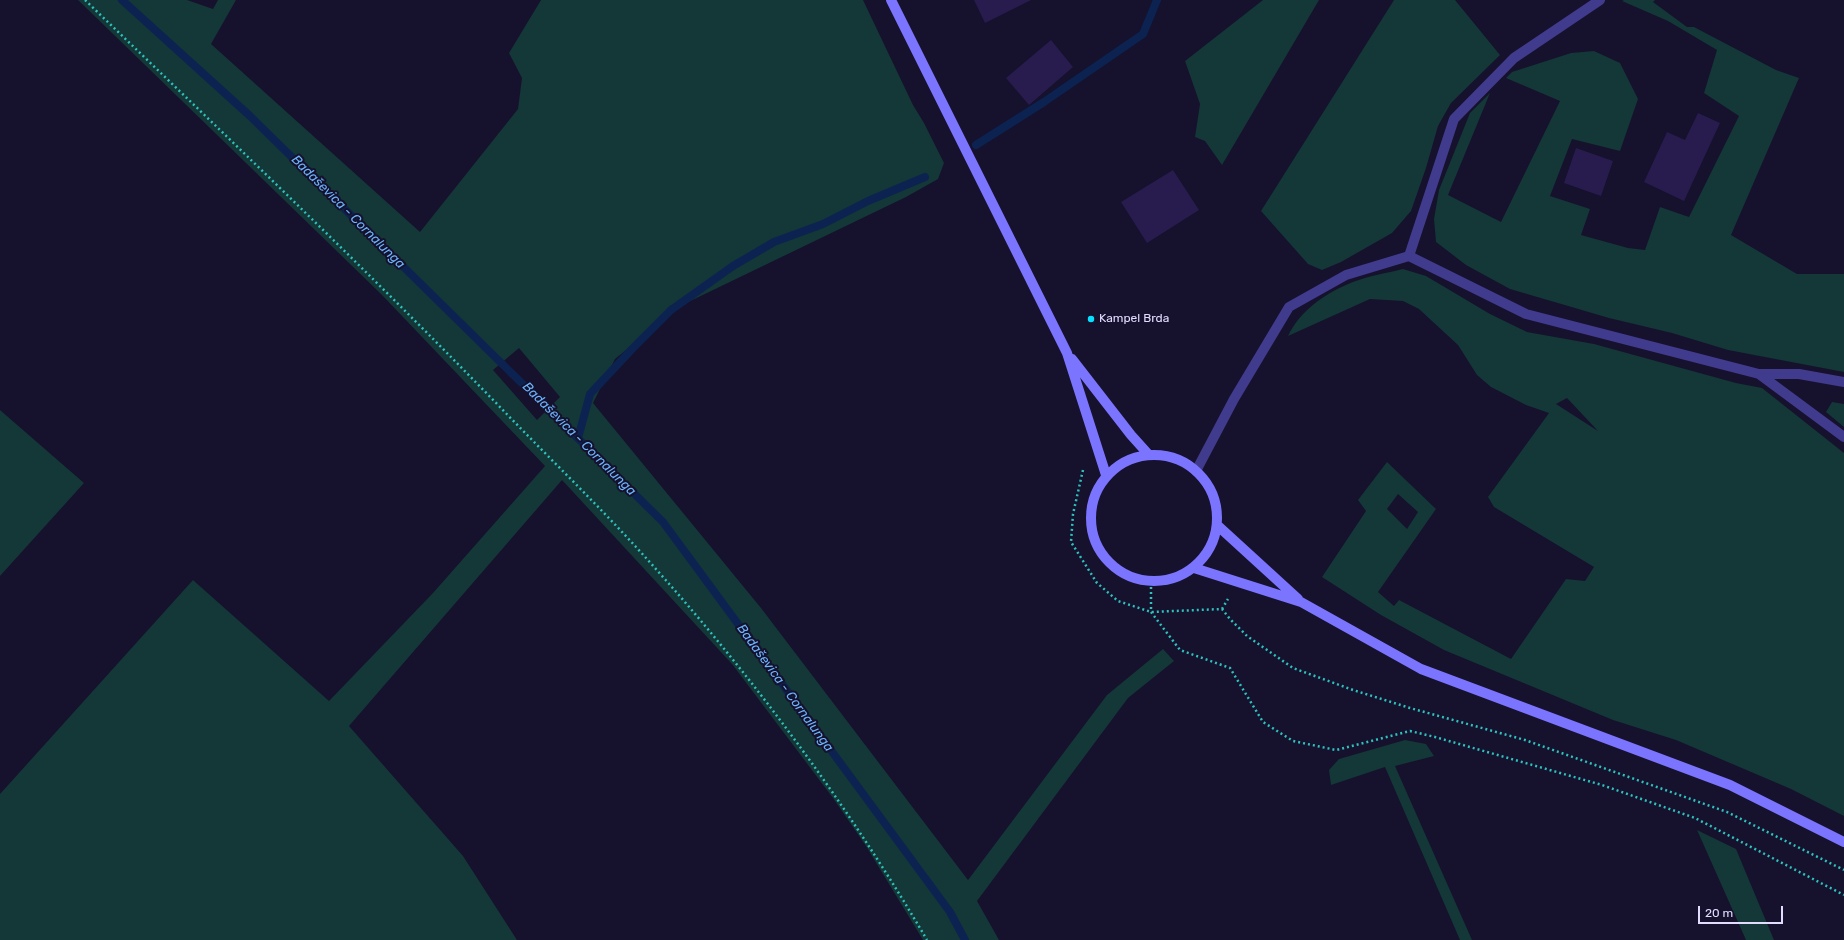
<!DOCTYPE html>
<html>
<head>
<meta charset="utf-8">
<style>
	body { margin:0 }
	#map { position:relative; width:1844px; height:940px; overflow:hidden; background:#16112d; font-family:Rubik,sans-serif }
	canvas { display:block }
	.scale { position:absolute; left:1698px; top:906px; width:85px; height:18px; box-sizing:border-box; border:2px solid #e2ddff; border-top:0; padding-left:5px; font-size:12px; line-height:14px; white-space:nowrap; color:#e2ddff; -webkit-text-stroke:3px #16112d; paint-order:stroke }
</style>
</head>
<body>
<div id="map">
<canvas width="1844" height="940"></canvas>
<div class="scale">20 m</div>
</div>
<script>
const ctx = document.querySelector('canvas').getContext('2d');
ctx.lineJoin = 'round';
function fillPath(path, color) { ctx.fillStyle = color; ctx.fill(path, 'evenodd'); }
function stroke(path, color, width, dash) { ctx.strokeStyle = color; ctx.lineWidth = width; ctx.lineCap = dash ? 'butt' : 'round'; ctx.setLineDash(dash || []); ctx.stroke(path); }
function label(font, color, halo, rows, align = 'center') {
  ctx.font = font + ' Rubik,sans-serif'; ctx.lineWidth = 4; ctx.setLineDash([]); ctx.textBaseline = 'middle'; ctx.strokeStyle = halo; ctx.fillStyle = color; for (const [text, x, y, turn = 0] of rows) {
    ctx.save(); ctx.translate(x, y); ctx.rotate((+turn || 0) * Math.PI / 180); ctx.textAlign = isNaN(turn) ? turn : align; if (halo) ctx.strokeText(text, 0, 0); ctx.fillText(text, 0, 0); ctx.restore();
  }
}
fillPath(new Path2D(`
	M78,0H187L213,9L218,0H236L211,44L420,232L518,109L522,78L509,53L541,0H863L913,105L924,123L944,163L938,179L906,197L680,306L615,359L593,403L761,608L968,880L1107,695L1163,649L1174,661L1128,698L977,901L999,940H923L866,846L833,798L732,664L562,480L349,726L463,856L517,940H0V794L193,580L329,701L433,593L545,466L382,295ZM519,348L560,397L537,420L493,370Z
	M1263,0H1319L1222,165L1205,141L1195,137L1200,104L1185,61Z
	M1394,0H1455L1500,55L1451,103L1438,126L1426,168L1411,211L1392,233L1341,262L1322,270L1308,264L1261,211Z
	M1624,0H1655L1653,2L1687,27H1694L1776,70L1799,78L1731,235L1797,274H1844V372L1728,350L1672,333L1609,318L1510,289L1466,265L1436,242L1434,219L1439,190L1470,113L1490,93L1448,195L1501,222L1560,101L1506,78L1512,72L1571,53L1594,51L1620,63L1638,99L1620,151L1572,139L1550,196L1590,209L1581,235L1628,248L1645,250L1660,207L1689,217L1739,116L1704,93L1717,50L1668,21L1622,1Z
	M1403,269L1426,276L1490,314L1527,332L1594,344L1736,383L1762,388L1844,453V816L1791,789L1676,740L1613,720L1444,650L1381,615L1322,577L1366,511L1358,500L1387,462L1436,509L1378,592L1394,606L1399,600L1511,659L1566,579L1585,581L1594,567L1494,507L1488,497L1549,413L1526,405L1491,387L1477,375L1458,345L1419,309L1403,301L1370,299L1288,336C1300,310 1327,292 1353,282C1368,276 1387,273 1403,269ZM1567,398L1598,431L1556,404ZM1398,494L1418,512L1407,529L1387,509Z
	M1832,402L1844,404V427L1826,412Z
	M0,410L84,483L0,576Z
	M1405,740L1426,744L1434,756L1395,766L1472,940H1460L1385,767L1331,785L1329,770L1339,759Z
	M1697,830L1736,849L1774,940H1746Z`), '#143737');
stroke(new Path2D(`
	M122,0L250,116L663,522L950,912L965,940
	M976,145L1044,102L1143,34L1157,0
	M578,438L590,394L634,347L671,310L733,266L774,242L823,224L868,201L925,177`), '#0c2351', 8);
fillPath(new Path2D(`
	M974,0H1031L985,23Z
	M1051,40L1073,67L1029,105L1006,78Z
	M1698,113L1720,123L1684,201L1644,182L1667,132L1685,140Z
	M1576,148L1613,161L1601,196L1564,183Z
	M1173,170L1199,210L1147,243L1121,202Z`), '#281c4e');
stroke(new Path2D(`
	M85,0C224,134 364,267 499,406C544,453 592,499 636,547C746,667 845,800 927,940
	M1083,470L1073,514L1071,542L1097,583L1118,601L1151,612L1222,609L1230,619L1247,636L1293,668L1353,690L1410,708L1525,740L1727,812L1844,870
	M1151,582V612L1180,650L1230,668L1263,722L1293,741L1336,750L1410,731L1435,737L1602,785L1695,818L1844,895
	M1222,609L1228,599`), '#2dc2bd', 2.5, [2, 3]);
stroke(new Path2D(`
	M1409,256L1454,119L1514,58L1600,0
	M1759,374L1844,437
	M1196,471L1234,399L1289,307L1346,275L1409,256L1526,314L1759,374H1799L1844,382`), '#403b8d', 10);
stroke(new Path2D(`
	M891,0L1067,353L1106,475
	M1072,359L1131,435L1149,455
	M1091 518a63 63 0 1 1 126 0a63 63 0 1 1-126 0Z
	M1217,525L1298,599
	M1194,568L1301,602L1421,669L1730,785L1844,842`), '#7b74ff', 10);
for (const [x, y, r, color] of [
	[1091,319,4,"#09e0ff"]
]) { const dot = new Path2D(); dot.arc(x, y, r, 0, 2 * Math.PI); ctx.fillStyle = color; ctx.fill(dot); stroke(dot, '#16112d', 1.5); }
label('12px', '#e2ddff', '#16112d', [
	["Kampel Brda",1099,319]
], 'left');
label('italic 13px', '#6bb6ff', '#16112d', [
	["Badaševica - Cornalunga",348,212,45],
	["Badaševica - Cornalunga",579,439,45],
	["Badaševica - Cornalunga",785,688,54]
]);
</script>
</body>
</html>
